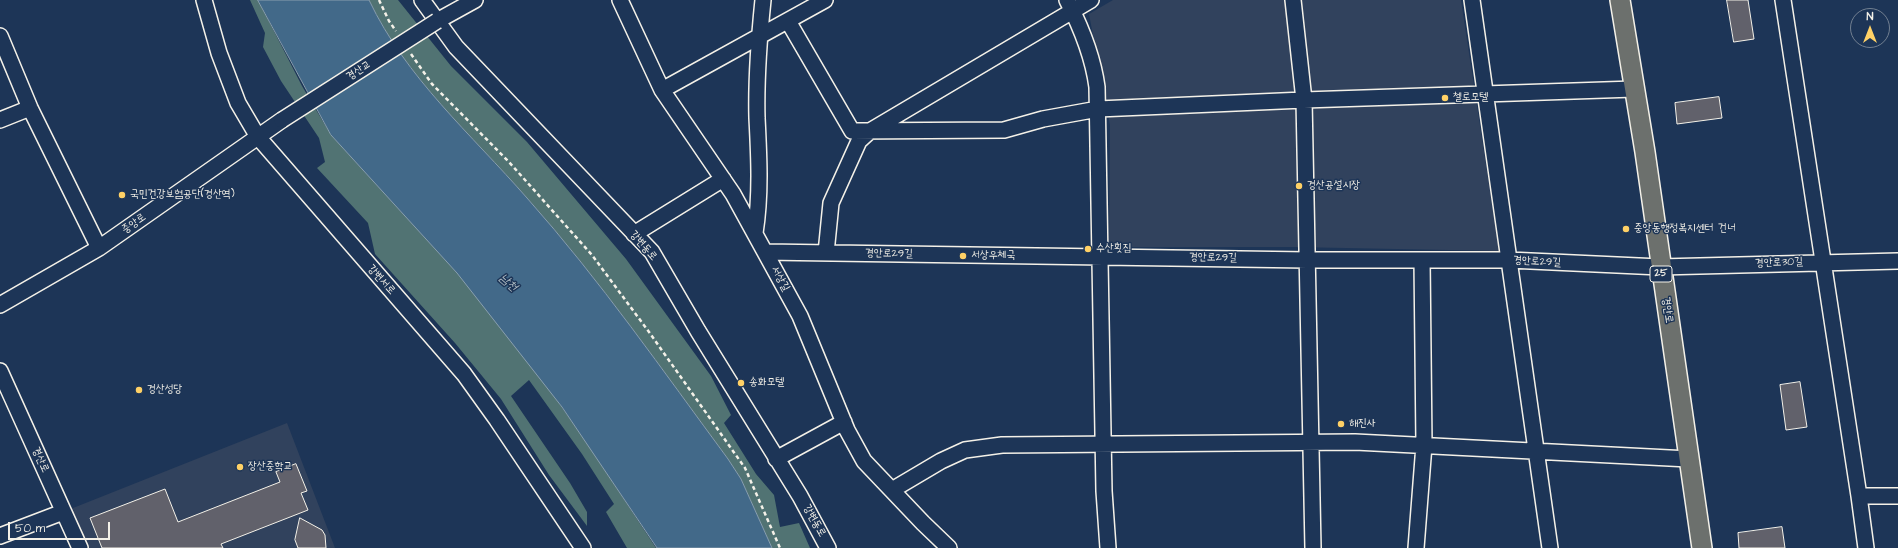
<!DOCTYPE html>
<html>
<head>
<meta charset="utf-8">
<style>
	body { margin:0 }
	#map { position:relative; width:1898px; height:548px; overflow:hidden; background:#1d3557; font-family:"Architects Daughter",sans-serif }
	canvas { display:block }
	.north { position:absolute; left:1850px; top:8px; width:40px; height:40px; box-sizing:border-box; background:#1d3557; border:1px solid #738091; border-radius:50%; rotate:0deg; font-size:11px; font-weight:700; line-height:16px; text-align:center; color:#f4f1e8 }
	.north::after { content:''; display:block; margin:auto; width:14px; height:18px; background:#ffd166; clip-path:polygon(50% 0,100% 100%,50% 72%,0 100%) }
	.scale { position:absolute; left:8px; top:522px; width:102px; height:18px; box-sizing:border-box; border:2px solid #f4f1e8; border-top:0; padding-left:5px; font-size:12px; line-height:14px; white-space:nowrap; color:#f4f1e8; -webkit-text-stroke:3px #1d3557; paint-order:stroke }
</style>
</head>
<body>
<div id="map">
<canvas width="1898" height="548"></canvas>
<div class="north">N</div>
<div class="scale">50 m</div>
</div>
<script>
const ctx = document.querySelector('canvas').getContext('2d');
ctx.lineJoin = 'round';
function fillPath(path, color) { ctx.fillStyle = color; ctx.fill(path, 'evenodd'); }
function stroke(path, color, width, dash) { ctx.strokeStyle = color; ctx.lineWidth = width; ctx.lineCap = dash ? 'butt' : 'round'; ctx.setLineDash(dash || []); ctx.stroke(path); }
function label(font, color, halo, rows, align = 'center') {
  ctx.font = font + ' "Architects Daughter","Poor Story",sans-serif'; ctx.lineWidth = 3; ctx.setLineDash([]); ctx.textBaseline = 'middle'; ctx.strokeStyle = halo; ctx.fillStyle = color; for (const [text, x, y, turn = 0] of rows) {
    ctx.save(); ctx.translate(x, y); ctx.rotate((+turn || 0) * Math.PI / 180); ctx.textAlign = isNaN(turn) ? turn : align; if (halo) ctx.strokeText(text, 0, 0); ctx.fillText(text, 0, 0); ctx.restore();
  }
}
fillPath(new Path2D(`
	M1113,0H1461L1499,251L1294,247H1109L1110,125L1089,14Z
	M287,423L335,548H80L63,512Z`), '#31425d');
fillPath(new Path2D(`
	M250,0H258L302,86L331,135L470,287L530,362L587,443L656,548H627L606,512L614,504L582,454L529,380L511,396L570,483L587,512V526L549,475L501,399L455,343L375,254L368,223L317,168L325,162L319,138L281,81L263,47L265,33Z
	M369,0H398L451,66L527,142L626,259L711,376L731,415L724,423L756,474L774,495L780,527L799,523L810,548H772L741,479L728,459C663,371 600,280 527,198C471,134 406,78 369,0Z`), '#517373');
const water = new Path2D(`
	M258,0H369C406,78 471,134 527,198C600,280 663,371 728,459L741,479L772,548H657L562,407L457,273L331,135Z`);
fillPath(water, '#426989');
stroke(water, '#899faf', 1);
const building = new Path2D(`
	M1727,0H1748L1754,39L1734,42Z
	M1719,97L1722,118L1677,124L1675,103Z
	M1800,382L1807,427L1786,430L1780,385Z
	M296,464L307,491L301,493L308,510L221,544L223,548H102L90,518L165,489L178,522L280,482L276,472Z
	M300,518L322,530L325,535L326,548H298L295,540Z
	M1782,527L1785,548H1739L1738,533Z`);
fillPath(building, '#61616b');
stroke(building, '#f4f1e8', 1);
const minor = new Path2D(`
	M204,0L219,53L238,103L258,137L464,374L497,420L583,548
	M422,0L456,47L652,252L698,331L800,496L828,548
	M620,0L662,90L733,194L800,316L847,430L864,461L923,523L949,548
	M1067,0C1081,27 1093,57 1097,87L1104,491L1108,548
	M1293,0L1304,100L1313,548
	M1472,0L1550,548
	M1783,0L1859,496
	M437,21L475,0
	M788,21L852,131L1004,130L1043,119L1098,109L1304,100L1634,89
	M0,36L30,108L99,248
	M662,90L825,0
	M0,120L30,108
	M755,233C761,195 759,157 757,118C756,79 759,39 763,0
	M634,234L723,179
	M765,252L1307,260H1509L1660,267L1898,261
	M826,253L831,203L859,141L870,131L1091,0
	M0,305L99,248L282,120
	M0,371L80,548
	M776,459L844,422
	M892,490L941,461L965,450L1002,445L1355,442L1689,459
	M0,536L63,512
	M1416,548L1424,445L1422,260
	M1866,548L1859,496H1898`);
const major = new Path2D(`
	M1620,0L1645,152L1702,548`);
stroke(minor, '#f4f1e8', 18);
stroke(major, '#f4f1e8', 22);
stroke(new Path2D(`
	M379,0L389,21L396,31
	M411,54L432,84L509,162L592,255L649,332L745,468L780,548`), '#f4f1e8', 2.5, [4, 3]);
stroke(minor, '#1d3557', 15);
stroke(major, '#6c706d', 19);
const minorBridge = new Path2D(`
	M282,120L437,21`);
stroke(minorBridge, '#f4f1e8', 18, []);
stroke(minorBridge, '#1d3557', 15);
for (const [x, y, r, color] of [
	[1445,98,4,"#ffd166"],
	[1299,186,4,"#ffd166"],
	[122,195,4,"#ffd166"],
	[1626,229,4,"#ffd166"],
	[1088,249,4,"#ffd166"],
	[963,256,4,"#ffd166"],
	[741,383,4,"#ffd166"],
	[139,390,4,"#ffd166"],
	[1341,424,4,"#ffd166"],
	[240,467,4,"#ffd166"]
]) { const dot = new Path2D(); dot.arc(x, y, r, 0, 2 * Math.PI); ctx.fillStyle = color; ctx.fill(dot); stroke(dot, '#1d3557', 1.5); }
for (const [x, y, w] of [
	[1661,274,22]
]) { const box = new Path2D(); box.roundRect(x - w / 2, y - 8, w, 16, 3); ctx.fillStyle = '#1d3557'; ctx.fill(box); stroke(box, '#f4f1e8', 1); }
label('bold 10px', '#f4f1e8', null, [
	["25",1661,274]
]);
label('11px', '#f4f1e8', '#1d3557', [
	["경산교",359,71,-33],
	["중앙로",134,224,-35],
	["강변동로",643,246,49],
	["경안로29길",889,254,1],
	["경안로29길",1213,258,1],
	["경안로29길",1537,262,3],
	["경안로30길",1779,263,-2],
	["서상길",780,279,61],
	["강변서로",381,280,48],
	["경안로",1667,310,82],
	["경산로",40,460,66],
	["강변동로",814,521,61]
]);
label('11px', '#f4f1e8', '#1d3557', [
	["첼로모텔",1453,98],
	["경산공설시장",1307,186],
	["국민건강보험공단(경산역)",130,195],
	["중앙동행정복지센터 건너",1634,229],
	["수산횟집",1096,249],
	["서상우체국",971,256],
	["송화모텔",749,383],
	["경산성당",147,390],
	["해진사",1349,424],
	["장산중학교",248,467]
], 'left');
label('italic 12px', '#b6c1c7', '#1d3557', [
	["남천",508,283,41]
]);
</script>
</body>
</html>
